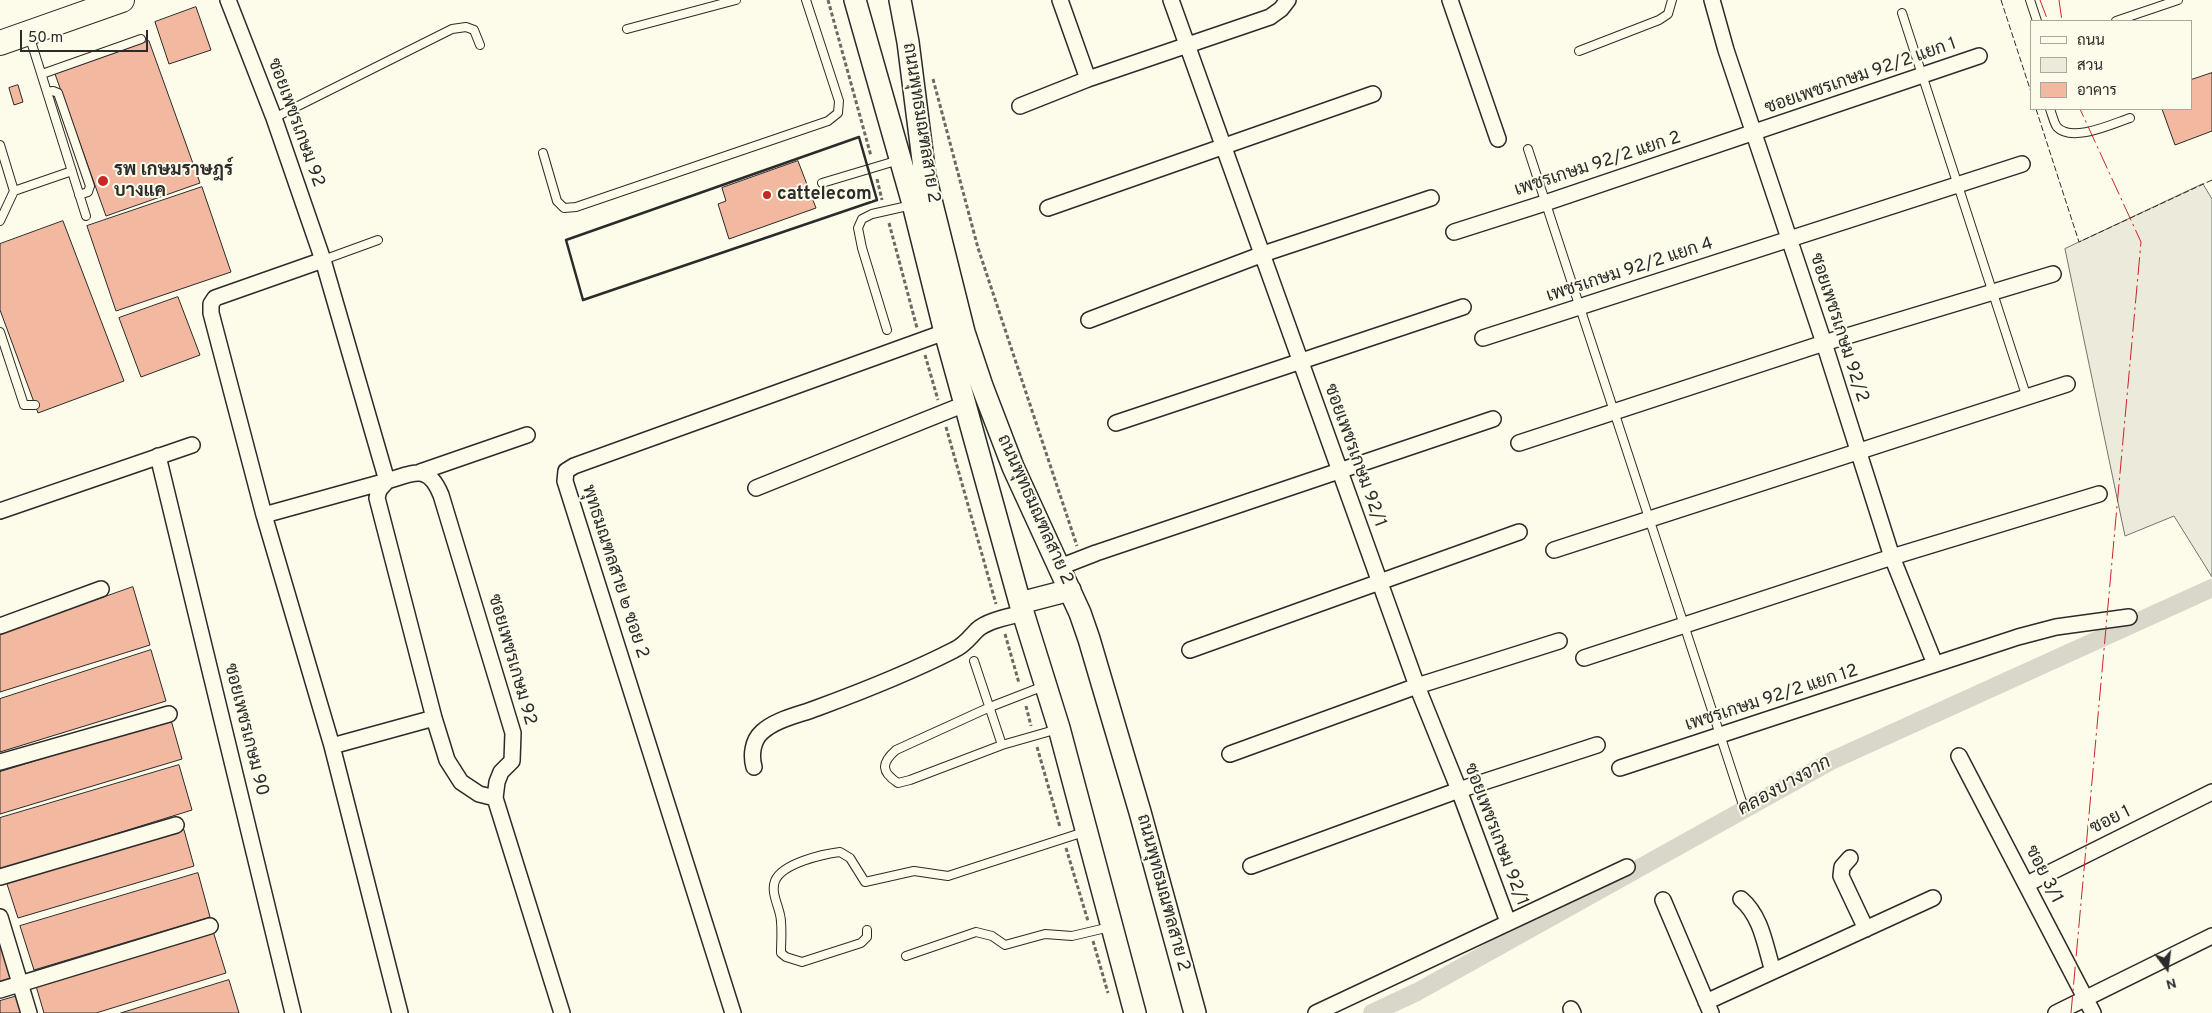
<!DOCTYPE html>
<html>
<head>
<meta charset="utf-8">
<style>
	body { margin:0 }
	#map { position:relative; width:2212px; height:1013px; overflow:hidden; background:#fdfbea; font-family:Overpass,Sarabun,sans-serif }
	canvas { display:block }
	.legend { position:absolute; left:2030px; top:20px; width:162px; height:90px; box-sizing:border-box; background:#fdfbea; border:1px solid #a9a89e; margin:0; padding:6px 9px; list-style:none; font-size:15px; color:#2b2b2b }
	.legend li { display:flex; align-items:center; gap:10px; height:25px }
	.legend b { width:25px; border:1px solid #a9a89e }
	.north { position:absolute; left:2142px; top:943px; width:50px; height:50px; -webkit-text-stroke:4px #fdfbea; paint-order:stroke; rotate:165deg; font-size:14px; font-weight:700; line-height:20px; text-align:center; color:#2b2b2b }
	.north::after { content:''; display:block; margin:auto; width:18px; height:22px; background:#2b2b2b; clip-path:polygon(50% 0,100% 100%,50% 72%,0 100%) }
	.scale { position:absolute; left:20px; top:30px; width:128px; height:22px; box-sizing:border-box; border:2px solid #2b2b2b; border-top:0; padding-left:6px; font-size:15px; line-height:18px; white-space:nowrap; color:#2b2b2b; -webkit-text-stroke:4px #fdfbea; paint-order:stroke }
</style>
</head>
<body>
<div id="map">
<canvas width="2212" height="1013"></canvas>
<ul class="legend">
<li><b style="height:6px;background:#fdfbea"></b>ถนน</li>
<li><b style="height:14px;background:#ecebdb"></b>สวน</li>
<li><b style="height:14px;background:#f2b8a0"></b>อาคาร</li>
</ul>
<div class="north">N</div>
<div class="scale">50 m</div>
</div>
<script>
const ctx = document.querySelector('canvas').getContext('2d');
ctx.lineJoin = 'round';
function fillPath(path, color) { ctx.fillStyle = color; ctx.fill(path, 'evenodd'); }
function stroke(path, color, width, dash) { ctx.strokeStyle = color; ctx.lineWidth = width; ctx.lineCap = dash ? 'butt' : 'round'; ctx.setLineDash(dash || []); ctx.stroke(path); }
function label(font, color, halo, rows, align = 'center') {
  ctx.font = font + ' Overpass,Sarabun,sans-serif'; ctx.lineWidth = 4; ctx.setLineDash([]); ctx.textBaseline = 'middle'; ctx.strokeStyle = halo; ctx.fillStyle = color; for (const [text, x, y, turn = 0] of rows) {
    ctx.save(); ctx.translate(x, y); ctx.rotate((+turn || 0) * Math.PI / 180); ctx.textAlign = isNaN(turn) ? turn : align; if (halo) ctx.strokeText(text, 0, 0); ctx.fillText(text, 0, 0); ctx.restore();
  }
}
const green = new Path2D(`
	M2203,184L2212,199V577L2174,516L2125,536L2065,249Z`);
fillPath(green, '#ecebdb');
stroke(green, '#74746e', 1);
stroke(new Path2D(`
	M1372,1013L1417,992L1833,760L2212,588`), '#d8d7c9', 18);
const building = new Path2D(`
	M196,7L211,50L169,64L155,22Z
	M149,41L200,183L106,216L55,74Z
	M2212,73V131L2175,145L2162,109H2191V80Z
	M18,85L23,102L14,105L9,88Z
	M798,161L816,208L729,239L718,204L726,201L722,188Z
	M202,187L231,272L116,311L87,226Z
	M63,221L124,381L38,413L0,310V244Z
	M178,297L200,355L141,377L119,318Z
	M133,587L150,645L0,692V634Z
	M151,650L166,701L0,752V699Z
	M171,720L182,759L0,814V772Z
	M179,765L192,810L0,870V818Z
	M184,830L194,866L18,918L7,884Z
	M198,873L210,917L34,970L20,926Z
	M213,931L226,973L96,1013H44L36,986Z
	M0,938L11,979L0,982Z
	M229,980L239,1013H121Z
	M21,995L26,1013H0V1001Z`);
fillPath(building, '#f2b8a0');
stroke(building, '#2b2b2b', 1);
const lane = new Path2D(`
	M2030,0L2037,21
	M1902,13L2027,398
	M2116,21L2178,0
	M627,29L736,0
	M29,35L86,216
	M1579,51L1659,20L1668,14L1672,0
	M42,74L141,39
	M47,92L53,91L58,93L90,186L88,192L79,195
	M2050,109C2052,114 2054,123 2057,127C2072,143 2112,124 2130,118
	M274,118L452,29L466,27L474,30L480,45
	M0,145L14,191L0,221
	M1528,149L1744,808
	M543,153L557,201L564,208L576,207L828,121L838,113L839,101L806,0
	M822,183L899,160
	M14,191L72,171
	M323,260L378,240
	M887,330L862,248L858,228L862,219L872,214L912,205
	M0,332L24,405H35
	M974,661L1002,745
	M1044,686L990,707L896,750C881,763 881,772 898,783L910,780L1002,745L1058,729
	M867,930V937L861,943L802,962L786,957L781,953C781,943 782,932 781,922C781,909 770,894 775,881C782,863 824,854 840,852L850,858L865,882L914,871L948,876L1084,832
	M906,956L976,932L992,936L1005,945L1045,934L1072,936L1110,927`);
const street = new Path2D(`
	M228,0L274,118L323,260L387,481C414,473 428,463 441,495L513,733L512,761L501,772L497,782L495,798L562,1013
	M1060,0L1088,79
	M1171,0L1417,686L1459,790L1508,922
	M1450,0L1498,139
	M1712,0L1726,50L1824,343L1892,557L1935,664
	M1020,106L1088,79L1270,17L1281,9L1288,0
	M1048,208L1373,94
	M1454,232L1545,203L1979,56
	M1089,320L1263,254L1431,198
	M1483,338L2022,164
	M1116,423L1463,307
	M1519,443L1824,343L2053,274
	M158,456L293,1013
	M420,472L527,435
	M387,481L379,490L377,498L434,718L447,760L461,782L479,794L495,798
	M756,488L965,404
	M0,511L192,445
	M264,515L211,313V304L215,298L323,260
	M1554,550L2067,384
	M1060,567L1096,553L1493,419
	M0,626L101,589
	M1190,650L1519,532
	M1584,658L1892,557L2099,494
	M332,746L264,515L387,481
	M1230,754L1417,686L1559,641
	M1959,756L2093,1013
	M0,762L169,714
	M754,767C751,756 752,741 762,732C776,719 799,715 817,708C863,691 911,672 954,650C965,645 969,638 977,630C988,620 1009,617 1023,613
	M1620,768L2018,637L2056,627L2129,617
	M1850,858L1842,867L1841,876L1866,929
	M1251,866L1459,790L1597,745
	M0,877L176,825
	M2027,884L2212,792
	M1741,899C1762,917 1765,946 1773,971
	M1663,900L1711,1013
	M0,917L29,1013
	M0,990L210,926
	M1706,1002L1933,898
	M1571,1009L1573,1013
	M400,1013L332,746L434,718
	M733,1013L565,481L566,471L574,466L945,332
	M1316,1013L1627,867
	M2056,1013L2212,936`);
const secondary = new Path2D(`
	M855,0L913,204L945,332L1020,603L1059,728L1135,1013
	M900,0L908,42L925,176L964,332L982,386L1013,467L1080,613L1089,639L1140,812L1195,1013
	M1020,603L1070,590`);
const primary = new Path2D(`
	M0,43L122,0`);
stroke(lane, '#2b2b2b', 10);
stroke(street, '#2b2b2b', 18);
stroke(secondary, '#2b2b2b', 24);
stroke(primary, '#2b2b2b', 26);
stroke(new Path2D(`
	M828,0L871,156
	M933,79L978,248L1077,546
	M877,179L882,200
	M889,223L917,328
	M925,355L938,400
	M946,427L996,604
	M1005,634L1019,683
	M1026,706L1031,726
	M1037,747L1060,827
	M1066,848L1088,921
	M1093,941L1108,993`), '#6a6964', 3, [4, 2.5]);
stroke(lane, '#fdfbea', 8);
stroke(street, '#fdfbea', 15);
stroke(secondary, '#fdfbea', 21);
stroke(primary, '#fdfbea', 24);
stroke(new Path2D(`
	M2001,0L2031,92
	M2036,109L2079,242L2212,180`), '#2b2b2b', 1, [6, 2.5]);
stroke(new Path2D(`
	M859,137L877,200L583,300L566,240Z`), '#2b2b2b', 2.5);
stroke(new Path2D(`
	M2040,0L2048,21
	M2059,0L2062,21
	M2071,1013L2141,242L2080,109`), '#c62828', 1, [18, 4, 2.5, 4]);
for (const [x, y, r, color] of [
	[103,181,6,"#c62828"],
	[767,195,5,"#c62828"]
]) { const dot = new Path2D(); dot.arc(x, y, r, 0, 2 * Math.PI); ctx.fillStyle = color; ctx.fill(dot); stroke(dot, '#fdfbea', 2); }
label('18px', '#2b2b2b', '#fdfbea', [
	["ซอยเพชรเกษม 92/2 แยก 1",1861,77,-19],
	["ซอยเพชรเกษม 92",295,123,70],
	["ถนนพุทธมณฑลสาย 2",920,123,81],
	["เพชรเกษม 92/2 แยก 2",1598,165,-18],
	["เพชรเกษม 92/2 แยก 4",1630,271,-18],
	["ซอยเพชรเกษม 92/2",1838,328,72],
	["ซอยเพชรเกษม 92/1",1354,456,70],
	["ถนนพุทธมณฑลสาย 2",1034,510,66],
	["พุทธมณฑลสาย ๒ ซอย 2",614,572,72],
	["ซอยเพชรเกษม 92",511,660,74],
	["เพชรเกษม 92/2 แยก 12",1772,699,-18],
	["ซอยเพชรเกษม 90",245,730,76],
	["ซอย 1",2111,821,-26],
	["ซอยเพชรเกษม 92/1",1495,835,69],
	["ซอย 3/1",2043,875,63],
	["ถนนพุทธมณฑลสาย 2",1162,893,75]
]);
label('bold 18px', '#2b2b2b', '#fdfbea', [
	["รพ เกษมราษฎร์",114,171],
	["บางแค",114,192],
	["cattelecom",777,195]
], 'left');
label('italic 19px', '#2b2b2b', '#fdfbea', [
	["คลองบางจาก",1785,787,-29]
]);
</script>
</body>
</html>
